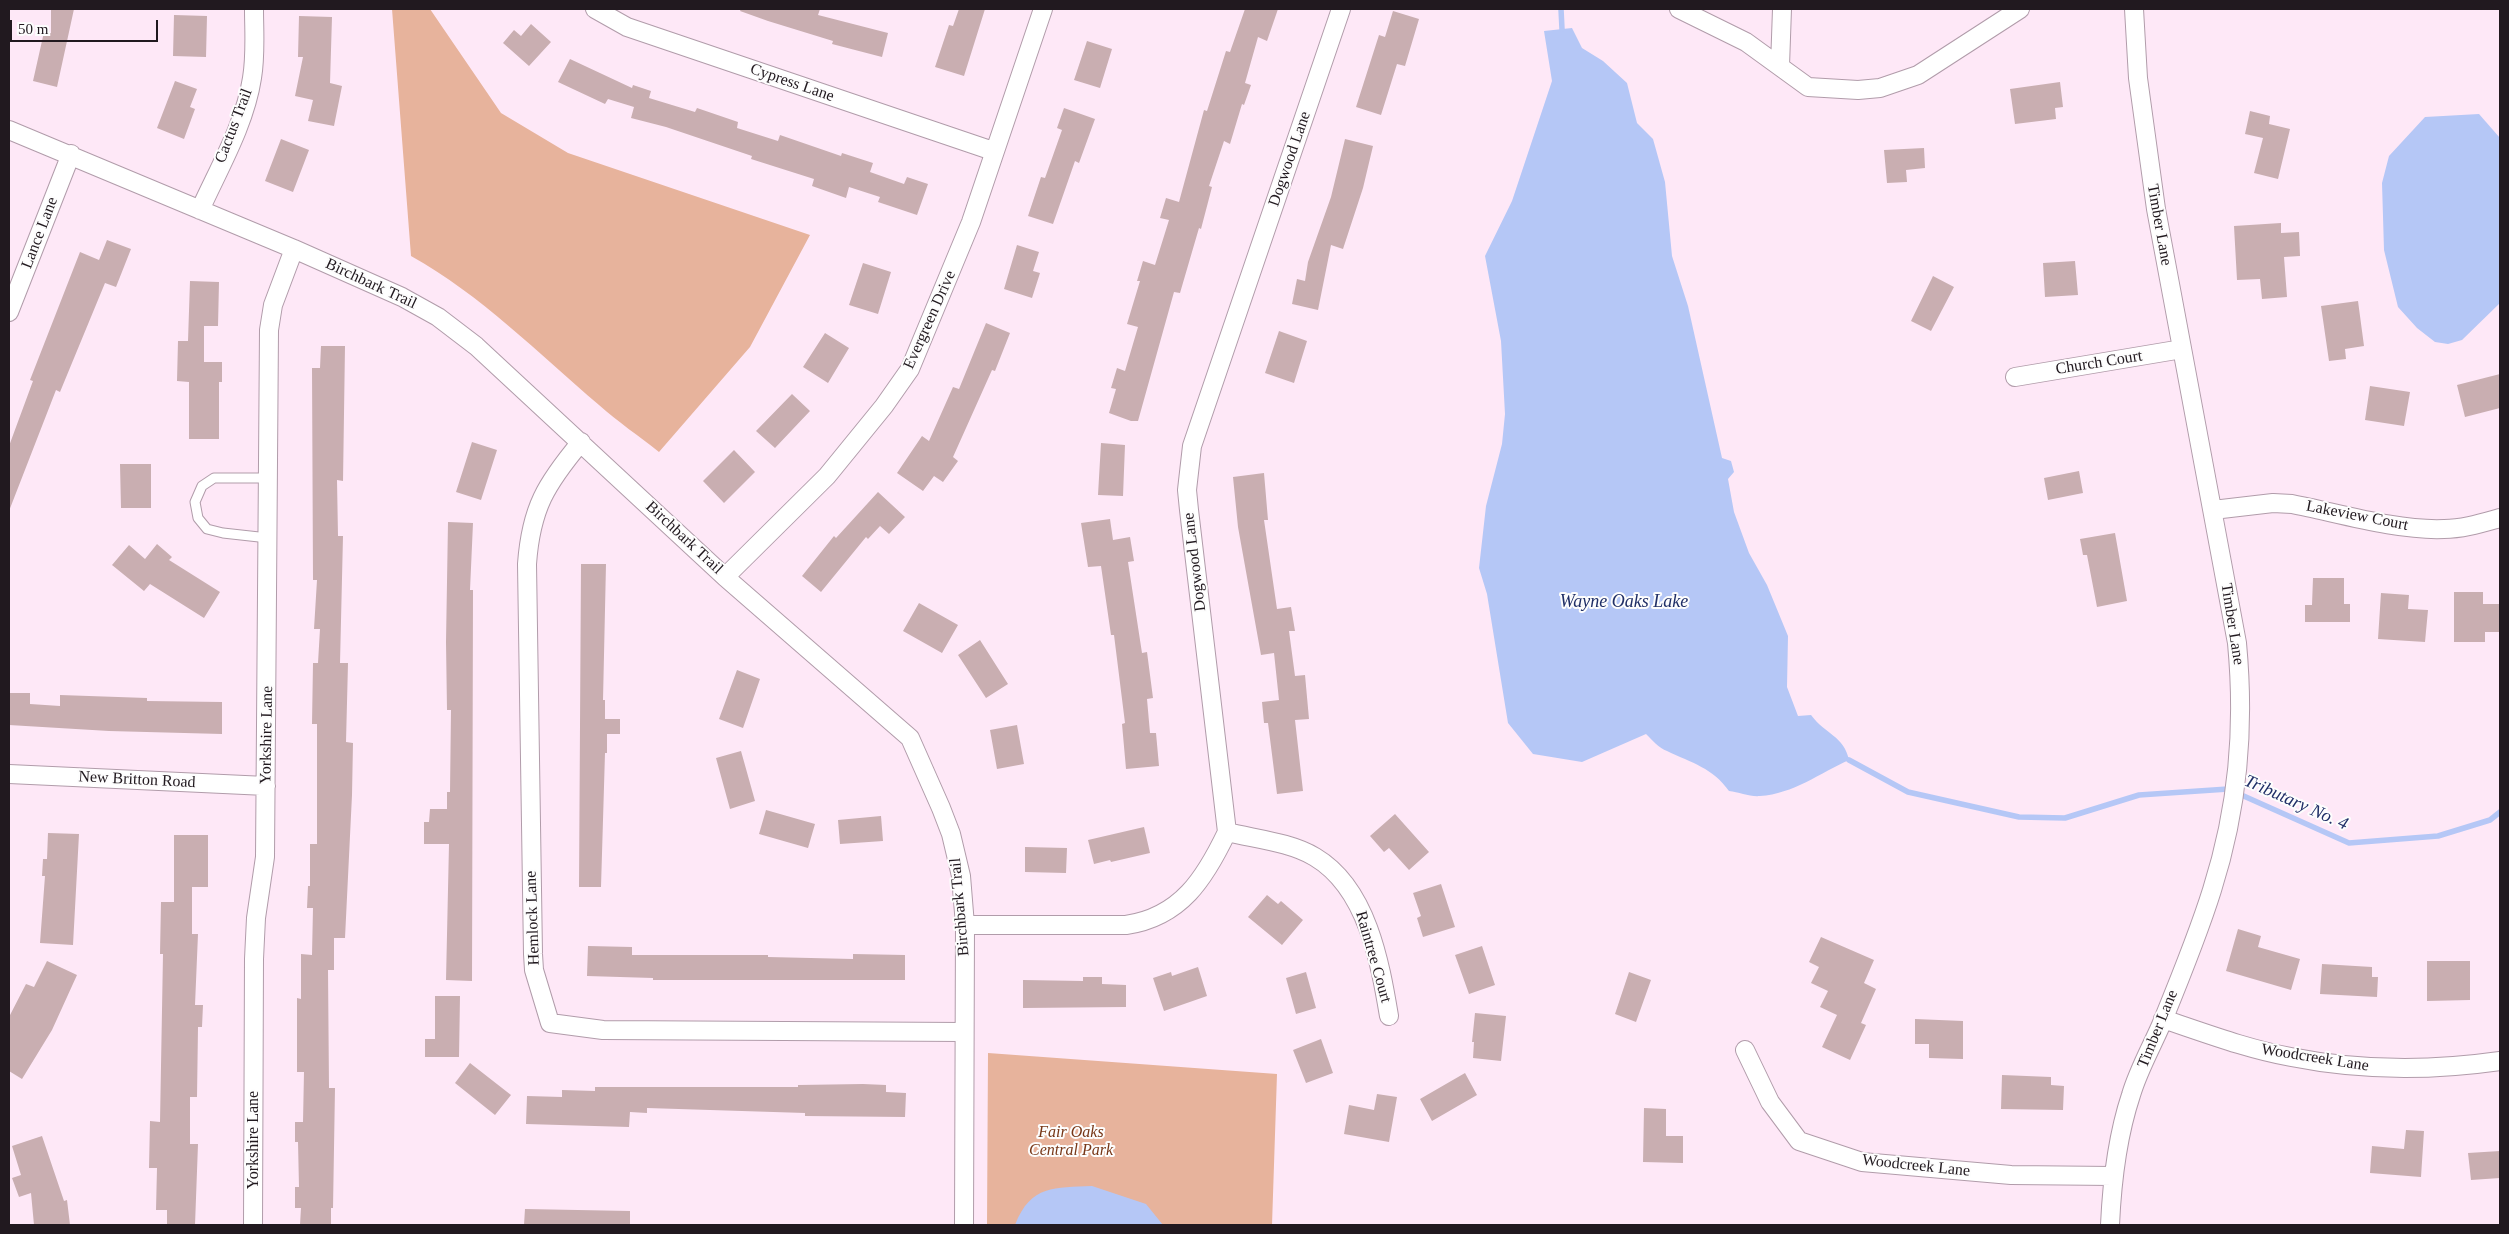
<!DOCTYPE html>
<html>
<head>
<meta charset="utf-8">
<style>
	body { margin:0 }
	#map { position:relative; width:2509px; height:1234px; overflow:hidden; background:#fee8f7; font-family:Georgia,serif }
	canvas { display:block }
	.frame { position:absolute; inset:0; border:10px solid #21191f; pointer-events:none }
	.scale { position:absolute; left:10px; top:20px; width:148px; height:22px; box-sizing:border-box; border:2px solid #21191f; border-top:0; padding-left:6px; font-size:15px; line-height:18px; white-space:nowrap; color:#21191f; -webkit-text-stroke:4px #fdfdfd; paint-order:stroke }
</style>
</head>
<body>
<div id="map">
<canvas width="2509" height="1234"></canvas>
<div class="frame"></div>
<div class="scale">50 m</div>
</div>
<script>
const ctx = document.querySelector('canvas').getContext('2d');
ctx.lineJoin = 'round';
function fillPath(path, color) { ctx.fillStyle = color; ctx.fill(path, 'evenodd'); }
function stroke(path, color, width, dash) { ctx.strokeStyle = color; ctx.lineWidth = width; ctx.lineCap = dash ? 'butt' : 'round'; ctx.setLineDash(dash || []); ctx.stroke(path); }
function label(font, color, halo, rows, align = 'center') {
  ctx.font = font + ' Georgia,serif'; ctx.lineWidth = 4; ctx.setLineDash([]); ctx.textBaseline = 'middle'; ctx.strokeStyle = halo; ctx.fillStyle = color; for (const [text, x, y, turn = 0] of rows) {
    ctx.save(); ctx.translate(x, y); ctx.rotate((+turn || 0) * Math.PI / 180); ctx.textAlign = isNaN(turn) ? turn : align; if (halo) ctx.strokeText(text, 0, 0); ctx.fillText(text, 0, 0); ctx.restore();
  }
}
fillPath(new Path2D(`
	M392,9H430L501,113L568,153L810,235L750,347L659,452C639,436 618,422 599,405C538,353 481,295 411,256Z
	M988,1053L1277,1074L1272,1225H987Z`), '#e7b39c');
fillPath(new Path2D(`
	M1572,28L1582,48L1603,61L1627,83L1637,123L1653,139L1665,182L1672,256L1688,306L1722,458L1731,461L1734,472L1728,479L1734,512L1749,553L1767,585L1788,636L1787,687L1798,716L1811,715C1825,734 1844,736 1849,760C1820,773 1793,794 1760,796C1750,797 1739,792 1729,791C1713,768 1692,763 1667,751C1659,748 1652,740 1646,734L1582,762L1533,754L1508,723L1487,594L1479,568L1486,506L1502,444L1505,414L1501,341L1485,256L1512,201L1552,81L1544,31Z
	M2479,114L2500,138V303L2462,340L2448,344L2435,342L2417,328L2398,307L2384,250L2382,183L2389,156L2425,117Z
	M1092,1186L1146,1204L1163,1225H1015C1031,1184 1055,1188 1092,1186Z`), '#b5c7f6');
stroke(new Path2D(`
	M1561,9L1562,29
	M1849,760L1908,792L2019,817L2065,818L2139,795L2228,789L2349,843L2438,836L2490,820L2500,812`), '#b5c7f6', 5.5);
fillPath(new Path2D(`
	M51,9H74L57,87L33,81L44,32L51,33Z
	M741,9H820L818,15L888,33L882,57L832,44L833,41L768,21L740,11Z
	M959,9H985L964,76L935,67L949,25L953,26Z
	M1245,9H1278L1267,41L1258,37L1245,83L1251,85L1244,105L1242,104L1230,144L1224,141L1209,186L1212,187L1201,229L1199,228L1180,293L1174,292L1138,421H1131L1109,413L1116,389L1111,388L1117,368L1125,371L1138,327L1127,324L1140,281H1137L1143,261L1155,265L1169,220L1160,218L1166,198L1179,202L1204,110L1207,111L1226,51L1230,52Z
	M1393,11L1419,19L1405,66L1397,64L1381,115L1356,107L1379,35L1385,37Z
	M174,15L207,16L206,57L173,56Z
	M299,16L332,17L330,83L342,86L334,126L308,121L313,100L295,96L303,57H298Z
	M531,24L551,42L529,66L503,43L514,30L521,36Z
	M1087,41L1112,49L1100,88L1074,80Z
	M570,59L632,88L633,85L651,91L649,98L695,112L697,108L738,122L737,128L778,141L780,135L841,156L842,153L873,163L870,172L904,184L907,177L928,184L917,215L878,202L880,197L849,187L846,198L812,186L814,179L751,159L752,156L666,127L631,118L634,107L608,99L605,104L558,82Z
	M175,81L197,89L190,107L195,109L184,139L157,128Z
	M2060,82L2063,107L2055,108L2056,119L2015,124L2010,89Z
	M1064,108L1095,119L1079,163L1075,161L1053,224L1028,216L1041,177L1045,178L1062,130L1057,128Z
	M2250,111L2270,116L2269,124L2290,129L2278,179L2254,173L2263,138L2245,134Z
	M281,139L309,150L293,192L265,181Z
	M1345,139L1373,146L1363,188L1343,249L1331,245L1318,310L1292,304L1297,279L1305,281L1308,262L1331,197Z
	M1924,148L1925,168L1906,170L1907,182L1887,183L1884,150Z
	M2281,223V233L2299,232L2300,256L2284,257L2287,297L2262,299L2260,279L2237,280L2234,226Z
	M107,240L131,249L116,287L105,283L60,392L56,390L9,511V446L33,381L30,380L80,252L99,260Z
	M1017,245L1039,252L1033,271L1040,273L1032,298L1004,289Z
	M2075,261L2078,295L2045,297L2043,263Z
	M863,263L891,272L878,314L849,305Z
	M1933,276L1954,287L1931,331L1911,321Z
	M190,281L219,282L218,326H204V362H222V382H219V439H189V382L177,381L178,341H188Z
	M2358,301L2364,346L2345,349L2346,359L2329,361L2321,306Z
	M986,323L1010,333L995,371L992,370L953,457L958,461L943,482L934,476L923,491L897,473L922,436L929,441L953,387L959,389Z
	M1279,331L1307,341L1294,383L1265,373Z
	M825,333L849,348L828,383L803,367Z
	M321,346H345L343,481L337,480L338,536H343L340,663H348L346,742L353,743L352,795L345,938H334V970H328L329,1088H335L333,1208H331V1225H300L301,1208H295V1187H299L298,1142H295V1122H303L304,1072H297V998L301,999V954L312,955L313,908H307L308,886H310V844H317V724H312L313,663H318L320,629H314L317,580H313L312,368H320Z
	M2500,374V408L2465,417L2457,385Z
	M2370,386L2410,392L2404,426L2365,420Z
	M792,394L810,411L775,448L756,431Z
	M472,442L497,450L481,500L456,492Z
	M1101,443L1125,445L1123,496L1098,495Z
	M734,450L755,472L724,503L703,481Z
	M120,464H151V508H121Z
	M2079,471L2083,493L2048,500L2044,478Z
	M1264,473L1268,520H1264L1277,609L1291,607L1295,631H1289L1295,676L1305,675L1309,719L1295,720L1303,791L1277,794L1268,723H1264L1262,702L1279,700L1274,653L1261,655L1238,527L1233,477Z
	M878,492L905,517L889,534L880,526L868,539L866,537L821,592L802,576L834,536L836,538Z
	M1110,519L1113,540L1130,537L1134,561L1128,562L1142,653L1147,652L1153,698L1147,699L1150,733H1156L1159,766L1126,769L1122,724L1125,723L1114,635H1111L1101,566L1088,567L1081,523Z
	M448,522L473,523L470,590H473L472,981L446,980L449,844H424V822H429L430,809H447V792H450L451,710H447L446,642Z
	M2115,533L2127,601L2097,607L2087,555H2083L2080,539Z
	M157,544L172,557L169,560L220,592L204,618L150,584L144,591L112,565L129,545L145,559Z
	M581,564H606L603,700H605V719H620V734H607V753H605L601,887H579Z
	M2313,578H2344V604H2350V622H2305V605H2312Z
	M2454,592H2483V604H2500V632H2485V642H2454Z
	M2381,593L2409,595L2408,609L2428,610L2425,642L2378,639Z
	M919,603L958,625L942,653L903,631Z
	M980,640L1008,684L986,698L958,655Z
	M737,670L760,679L743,728L719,719Z
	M9,693H30V704L60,706V695L147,698V701L222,702V734L109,731L9,725Z
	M1017,725L1024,764L997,769L990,730Z
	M741,751L755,801L730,809L716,758Z
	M766,810L815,824L808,848L759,834Z
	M1395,814L1429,852L1409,870L1389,848L1384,852L1370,836Z
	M881,816L883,841L840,844L838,820Z
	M1144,827L1150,853L1111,862L1110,860L1094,864L1088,840Z
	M48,833L79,834L73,945L40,943L45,876H42L43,859H47Z
	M174,835H208V887H192V934H198L195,1005H203L202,1027H198L197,1097H190V1144H198L195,1225H167V1210H156L157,1168H149L150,1121L160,1122L163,954H160L161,902H174Z
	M1025,847L1067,848L1066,873L1025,872Z
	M1441,884L1455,927L1423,937L1417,918L1421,916L1413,893Z
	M1267,895L1278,904L1281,901L1303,920L1282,945L1248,917Z
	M2238,929L2261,936L2258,947L2300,959L2291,990L2226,971Z
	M1821,937L1874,960L1864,983L1876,989L1861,1023L1866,1025L1850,1060L1822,1047L1837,1015L1820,1007L1828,991L1811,983L1819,967L1809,962Z
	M588,946L632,947V955H768V957L853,959V954L905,955V980H653V978L587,976Z
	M1482,946L1495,985L1469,994L1455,955Z
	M47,961L77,975L52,1030L22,1079L9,1071V1017L26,984L34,987Z
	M2427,961H2470V1000L2427,1001Z
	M2322,964L2372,967V977H2378L2377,997L2320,994Z
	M1198,967L1207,996L1164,1011L1153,978L1171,972L1172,976Z
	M1306,972L1316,1008L1296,1014L1286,978Z
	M1629,972L1651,980L1636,1022L1615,1014Z
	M1083,977H1102V984L1126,985V1007L1023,1008V980L1083,981Z
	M435,996H460L459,1057H425V1039H435Z
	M1475,1013L1506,1016L1501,1061L1473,1058L1474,1042H1472Z
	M1915,1019L1963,1021V1059L1929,1058V1044H1915Z
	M1321,1039L1333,1073L1306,1083L1293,1050Z
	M470,1063L511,1095L495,1115L455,1083Z
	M1465,1073L1477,1095L1432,1121L1420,1099Z
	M2002,1075L2051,1077V1085L2064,1086L2063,1110L2001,1109Z
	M863,1084L886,1085V1092L906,1093L905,1117L805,1116V1113L647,1108V1113L630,1112L629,1127L526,1124L527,1096L562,1097V1090L595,1091V1087H798V1085Z
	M1377,1094L1397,1097L1389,1142L1344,1134L1349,1105L1374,1110Z
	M1644,1108L1666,1109V1136H1683V1163L1643,1162Z
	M2406,1130L2424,1131L2421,1177L2370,1173L2372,1146L2404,1149Z
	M42,1136L64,1201L67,1200L70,1225H34L31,1193L19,1197L12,1178L21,1175L12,1146Z
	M2500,1151V1178L2471,1180L2468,1153Z
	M525,1209L630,1211V1225H524Z`), '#c9aeb1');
const service = new Path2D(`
	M268,538L223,533L207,529L198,518L195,502L202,486L214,478H268`);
const minor = new Path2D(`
	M595,9L627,27L993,151
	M1679,9L1746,42L1808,87L1858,90L1880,88L1918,75L2020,9
	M1780,66L1782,9
	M9,130L294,249L402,297L438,317L476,346L725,577L910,738L941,808L951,834L961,876L965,925L964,1225
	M200,210C219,168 245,124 252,78C256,55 254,31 254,9
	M9,312L71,154
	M2015,377L2182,349
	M581,442C546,484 531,508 527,564L533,954L534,970L550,1023L603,1030L964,1032
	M2213,510L2273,503L2292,504C2338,513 2397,531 2444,529C2463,529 2482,523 2500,518
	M725,577L827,476L884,406L910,369L971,222L1043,9
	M9,774L266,786
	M1227,832C1255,839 1290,842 1315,857C1367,888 1380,962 1389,1016
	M965,925H1126C1181,917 1205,878 1227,832L1189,510L1187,490L1192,446L1341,9
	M2163,1019C2205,1033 2247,1049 2291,1057C2361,1071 2430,1071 2500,1061
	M1745,1050L1770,1102L1799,1141L1862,1162L2011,1175L2113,1176
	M253,1225L254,959L256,918L265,857L269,330L273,305L294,249
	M2110,1225C2112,1181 2117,1137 2131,1095C2138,1071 2151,1048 2161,1025C2179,981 2198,935 2212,890C2238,808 2245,729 2237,643L2156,209L2138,78L2134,9`);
stroke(service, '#b19caa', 11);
stroke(minor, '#b19caa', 20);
stroke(service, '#fff', 9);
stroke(minor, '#fff', 18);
label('16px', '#21191f', '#fdfdfd', [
	["Cypress Lane",792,83,19],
	["Cactus Trail",234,126,-69],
	["Dogwood Lane",1290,159,-71],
	["Timber Lane",2159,225,80],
	["Lance Lane",40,233,-69],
	["Birchbark Trail",371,284,25],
	["Evergreen Drive",930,320,-66],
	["Church Court",2099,363,-9],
	["Lakeview Court",2357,516,11],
	["Birchbark Trail",684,538,43],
	["Dogwood Lane",1195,562,-97],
	["Timber Lane",2232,624,81],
	["Yorkshire Lane",267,735,-89],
	["New Britton Road",137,780,3],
	["Birchbark Trail",960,907,-95],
	["Hemlock Lane",533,918,-92],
	["Raintree Court",1373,957,74],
	["Timber Lane",2158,1029,-68],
	["Woodcreek Lane",2315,1058,9],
	["Yorkshire Lane",254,1140,-90],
	["Woodcreek Lane",1916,1166,6]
]);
label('italic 16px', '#773717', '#fdfdfd', [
	["Fair Oaks",1071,1133],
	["Central Park",1071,1151]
]);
label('italic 18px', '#202f67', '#fdfdfd', [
	["Wayne Oaks Lake",1624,602],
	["Tributary No. 4",2296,803,24]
]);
</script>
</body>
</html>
